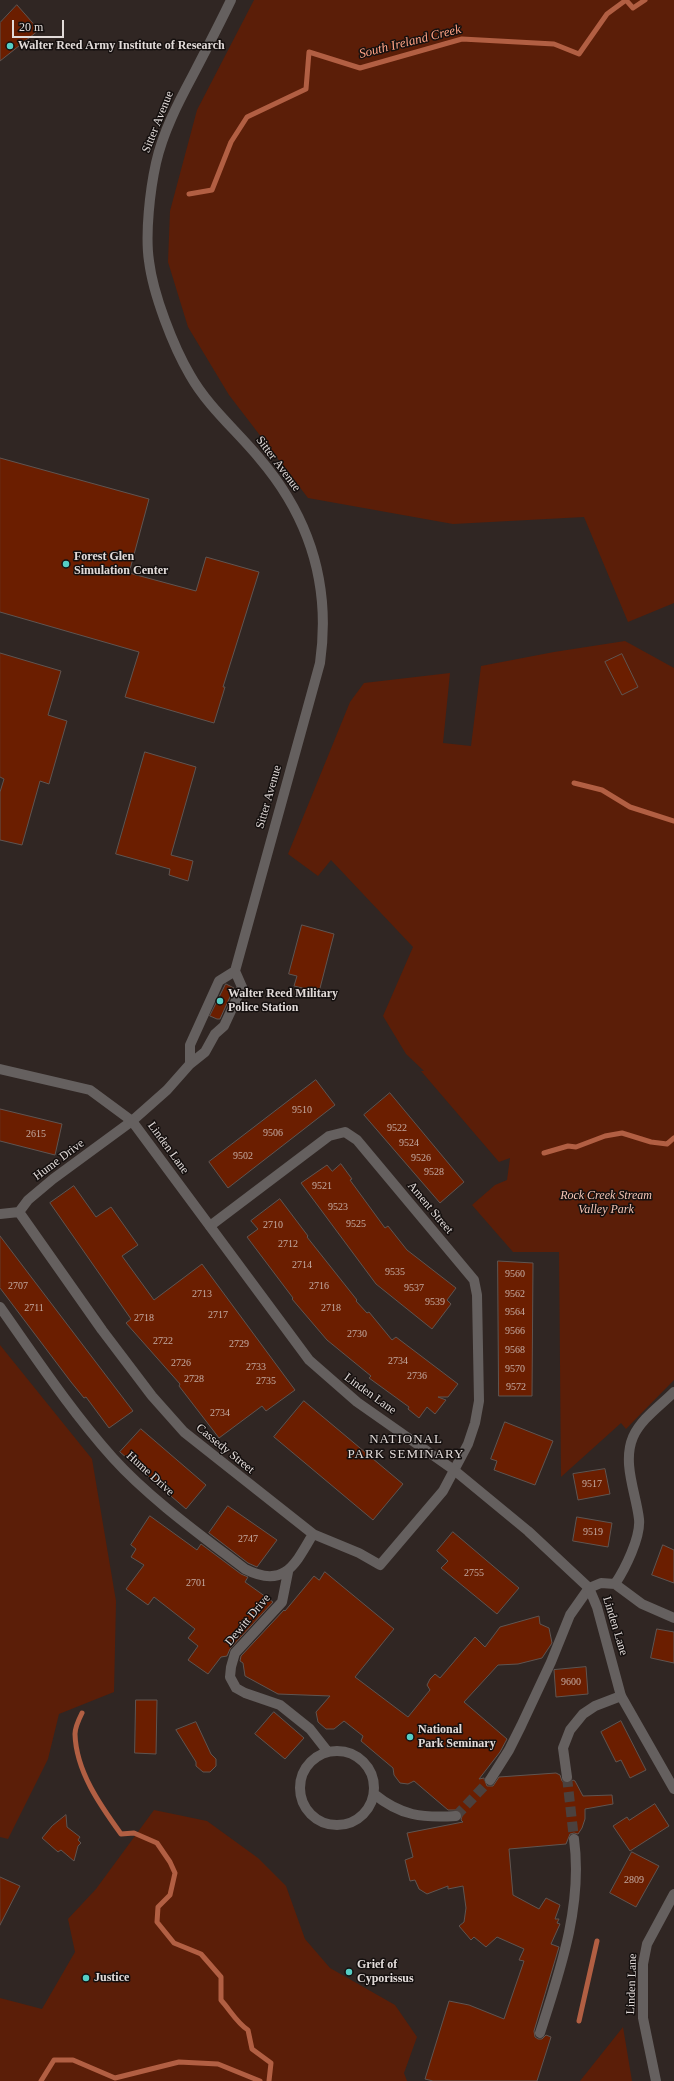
<!DOCTYPE html>
<html>
<head>
<meta charset="utf-8">
<style>
	body { margin:0 }
	#map { position:relative; width:674px; height:2081px; overflow:hidden; background:#302623; font-family:"Times New Roman",serif }
	canvas { display:block }
	.scale { position:absolute; left:12px; top:20px; width:52px; height:18px; box-sizing:border-box; border:2px solid #e2dbd9; border-top:0; padding-left:5px; font-size:12px; line-height:14px; white-space:nowrap; color:#e2dbd9; -webkit-text-stroke:3px #15100f; paint-order:stroke }
</style>
</head>
<body>
<div id="map">
<canvas width="674" height="2081"></canvas>
<div class="scale">20 m</div>
</div>
<script>
const ctx = document.querySelector('canvas').getContext('2d');
ctx.lineJoin = 'round';
function fillPath(path, color) { ctx.fillStyle = color; ctx.fill(path, 'evenodd'); }
function stroke(path, color, width, dash) { ctx.strokeStyle = color; ctx.lineWidth = width; ctx.lineCap = dash ? 'butt' : 'round'; ctx.setLineDash(dash || []); ctx.stroke(path); }
function label(font, color, halo, rows, align = 'center') {
  ctx.font = font + ' "Times New Roman",serif'; ctx.lineWidth = 3; ctx.setLineDash([]); ctx.textBaseline = 'middle'; ctx.strokeStyle = halo; ctx.fillStyle = color; for (const [text, x, y, turn = 0] of rows) {
    ctx.save(); ctx.translate(x, y); ctx.rotate((+turn || 0) * Math.PI / 180); ctx.textAlign = isNaN(turn) ? turn : align; if (halo) ctx.strokeText(text, 0, 0); ctx.fillText(text, 0, 0); ctx.restore();
  }
}
fillPath(new Path2D(`
	M254,0H674V603L628,622L584,517L453,524L308,498L229,395L188,327L168,262L170,211L197,110Z
	M625,641L674,668V1380L626,1429L621,1423L561,1477L559,1252H513L472,1205L495,1185L507,1180L510,1158L499,1162L421,1071H424L406,1054L383,1016L413,947L331,860L318,876L288,854L350,702L364,683L450,673L443,743L471,746L481,666L554,652Z
	M0,1345L92,1459L116,1601L114,1692L59,1714L48,1759L8,1839L0,1837Z
	M154,1810L207,1821L258,1858L286,1886L305,1939L330,1968L395,2005L417,2037L404,2073L407,2081H0V1998L42,2009L75,1952L68,1919L96,1889Z
	M623,2027L632,2081H580Z`), '#5b1e08');
stroke(new Path2D(`
	M189,194L212,190L231,142L247,117L306,89L309,52L360,68L462,39L554,44L579,54L607,14L626,0L633,8L645,0
	M574,783L602,790L630,807L674,821
	M544,1153L568,1146L576,1147L605,1136L622,1133L651,1142L667,1144L674,1138
	M82,1713C79,1719 75,1727 75,1734C76,1771 100,1805 121,1834L134,1833L157,1843L170,1862L175,1873L170,1895L158,1907L157,1922L174,1943L201,1954L221,1977V2000C230,2010 237,2023 248,2030L252,2049L271,2063L269,2081
	M579,2021L597,1941
	M41,2081L54,2060H73L115,2078L179,2062L218,2064L260,2081`), '#b25f43', 5);
const building = new Path2D(`
	M17,5L39,30L0,61V23Z
	M0,458L149,499L129,573L196,591L206,557L259,572L223,687H225L214,723L125,697L139,652L0,612Z
	M0,653L61,671L48,715L67,721L49,784L40,781L22,845L0,840V792L4,779L0,777Z
	M622,654L638,687L622,695L605,662Z
	M145,752L196,767L171,855L193,861L188,881L169,875L170,869L116,854Z
	M302,925L334,934L319,992L294,986L297,976L289,974Z
	M226,984L234,988L220,1019H217L210,1016Z
	M316,1080L335,1105L228,1188L209,1162Z
	M390,1093L464,1182L440,1203L364,1115Z
	M0,1109L62,1124L55,1155L0,1141Z
	M341,1164L352,1179L350,1180L385,1228L388,1226L407,1250L456,1288L447,1300L451,1304L432,1329L376,1284L301,1183L327,1165L332,1171Z
	M74,1186L96,1217L111,1207L138,1245L122,1256L154,1300L202,1264L295,1390L266,1411L262,1406L219,1438L179,1386L180,1384L126,1323L131,1319L50,1203Z
	M280,1199L308,1236L307,1237L357,1300L356,1301L367,1313L369,1312L392,1340L396,1337L458,1384L448,1397H438L446,1400L435,1414L427,1407L419,1418L408,1409L409,1407L369,1378L371,1376L327,1340L292,1299L293,1298L247,1237L258,1229L251,1221Z
	M0,1236L133,1411L109,1428L86,1397L84,1398L71,1382L0,1288Z
	M498,1261L533,1263L532,1396H499Z
	M304,1401L403,1484L373,1520L274,1437Z
	M505,1422L553,1441L535,1485L494,1470L497,1461L491,1459Z
	M141,1429L206,1485L186,1509L120,1452Z
	M605,1469L610,1494L578,1500L573,1474Z
	M228,1506L277,1540L257,1567L248,1563L209,1533Z
	M150,1516L197,1550L201,1544L241,1574L248,1577L245,1582L273,1602L230,1649L227,1656L221,1657L208,1674L188,1660L198,1646L188,1638L195,1629L154,1597L148,1605L126,1589L144,1565L131,1557L136,1549L131,1545Z
	M577,1517L612,1523L608,1547L573,1541Z
	M453,1532L519,1588L497,1614L441,1568L448,1561L437,1551Z
	M663,1545L674,1550V1583L652,1575Z
	M325,1572L394,1629L355,1677L408,1717L430,1690L427,1685L430,1679L435,1674L440,1678L475,1637L485,1647L500,1627L539,1616L540,1624L549,1628L552,1643L542,1658L518,1664L498,1665L464,1702L507,1739L500,1752L479,1779L484,1778L487,1786H493L499,1777L556,1773L560,1775L562,1781L565,1783L571,1782L573,1780L575,1781L583,1796L612,1795L613,1804L585,1809V1819L582,1828L578,1834L574,1833L570,1834L566,1844L509,1849L513,1895L539,1909L546,1898L560,1905L555,1919H559L557,1923L560,1924L551,1944L559,1947L534,2031L535,2037L538,2039H542L546,2035L551,2037L537,2081H433L425,2079L449,2001L469,2005L504,2019L524,1961L519,1960L524,1949L497,1937L486,1947L474,1937L471,1940L459,1926L464,1922L466,1908L463,1886L448,1889V1886L427,1894L419,1889L415,1880L410,1881L405,1860L413,1857L407,1833L463,1822L461,1820L462,1816L461,1812L456,1810H448L414,1781L408,1784L400,1783L394,1775L393,1768L361,1741L363,1736L344,1721L334,1729H326L318,1722L316,1712L330,1696L278,1694L245,1676L243,1663L240,1661L241,1656L284,1610L285,1611L314,1576L319,1580Z
	M657,1629L674,1632V1663L651,1658Z
	M586,1667L588,1694L556,1697L554,1670Z
	M136,1700H157L156,1754L135,1753Z
	M274,1712L304,1738L285,1759L255,1734Z
	M621,1721L646,1770L630,1778L621,1760L616,1762L601,1732Z
	M196,1722L211,1754L216,1759V1766L210,1772H203L196,1766V1762L176,1730Z
	M655,1804L669,1826L630,1851L613,1826L627,1817L629,1820Z
	M66,1815L67,1827L80,1837L78,1840L81,1843L78,1846L74,1861L61,1850L58,1852L42,1838L52,1826Z
	M632,1852L659,1866L636,1907L610,1893Z
	M0,1877L20,1886L0,1925Z`);
fillPath(building, '#6b1e00');
stroke(building, '#5f5551', 1);
stroke(new Path2D(`
	M567,1777L574,1839
	M456,1816L490,1780`), '#4b413e', 10, [10, 5]);
stroke(new Path2D(`
	M190,1064V1045L219,981L235,971
	M19,1212L102,1330L152,1396L184,1432L313,1534L359,1553L380,1565L443,1491L468,1444L475,1423L479,1401L477,1295L474,1280L357,1140L345,1132L329,1136L210,1226
	M0,1214L19,1212L28,1200L53,1179L132,1121L167,1090L190,1064L205,1052L215,1034L224,1026L242,987L235,971L320,663C331,586 311,519 260,459C237,431 208,407 190,375C173,346 153,294 149,261C145,234 150,190 156,163C163,132 178,103 193,75C206,50 219,25 231,0
	M0,1307C36,1358 71,1411 113,1458C149,1498 202,1536 245,1569C284,1589 295,1565 313,1534
	M288,1572L282,1602L235,1653L231,1667L230,1677L236,1688L245,1693L280,1705L310,1729L328,1752
	M615,1584C625,1569 641,1537 639,1519C636,1493 622,1463 633,1437C641,1419 660,1406 674,1392
	M300 1788a37 37 0 1 1 74 0a37 37 0 1 1-74 0Z
	M567,1777L563,1748L570,1730L583,1714L595,1706L621,1696
	M490,1780L509,1750L521,1726L551,1662L570,1615L589,1588L601,1583L615,1584L642,1604L674,1618
	M374,1794C401,1816 422,1818 456,1816
	M540,2033C560,1971 583,1905 574,1839`), '#65605f', 10);
stroke(new Path2D(`
	M0,1069L90,1090L132,1121L309,1360L357,1402L454,1470L528,1531L589,1588L597,1607L621,1696L674,1789
	M656,2081L643,2018V1964L647,1944L674,1894`), '#65605f', 10);
for (const [x, y, r, color] of [
	[10,46,4,"#55cec5"],
	[66,564,4,"#55cec5"],
	[220,1001,4,"#55cec5"],
	[410,1737,4,"#55cec5"],
	[349,1972,4,"#55cec5"],
	[86,1978,4,"#55cec5"]
]) { const dot = new Path2D(); dot.arc(x, y, r, 0, 2 * Math.PI); ctx.fillStyle = color; ctx.fill(dot); stroke(dot, '#15100f', 1.5); }
label('10px', '#c4aca3', null, [
	["9510",302,1110],
	["9522",397,1128],
	["9506",273,1133],
	["2615",36,1134],
	["9524",409,1143],
	["9502",243,1156],
	["9526",421,1158],
	["9528",434,1172],
	["9521",322,1186],
	["9523",338,1207],
	["9525",356,1224],
	["2710",273,1225],
	["2712",288,1244],
	["2714",302,1265],
	["9535",395,1272],
	["9560",515,1274],
	["2707",18,1286],
	["2716",319,1286],
	["9537",414,1288],
	["2713",202,1294],
	["9562",515,1294],
	["9539",435,1302],
	["2711",34,1308],
	["2718",331,1308],
	["9564",515,1312],
	["2717",218,1315],
	["2718",144,1318],
	["9566",515,1331],
	["2730",357,1334],
	["2722",163,1341],
	["2729",239,1344],
	["9568",515,1350],
	["2734",398,1361],
	["2726",181,1363],
	["2733",256,1367],
	["9570",515,1369],
	["2736",417,1376],
	["2728",194,1379],
	["2735",266,1381],
	["9572",516,1387],
	["2734",220,1413],
	["9517",592,1484],
	["9519",593,1532],
	["2747",248,1539],
	["2755",474,1573],
	["2701",196,1583],
	["9600",571,1682],
	["2809",634,1880]
]);
label('bold 12px', '#e2dbd9', '#15100f', [
	["Walter Reed Army Institute of Research",18,46],
	["Forest Glen",74,557],
	["Simulation Center",74,571],
	["Walter Reed Military",228,994],
	["Police Station",228,1008],
	["National",418,1730],
	["Park Seminary",418,1744],
	["Grief of",357,1965],
	["Cyporissus",357,1979],
	["Justice",94,1978]
], 'left');
label('12px', '#e2dbd9', '#15100f', [
	["Sitter Avenue",158,122,-68],
	["Sitter Avenue",278,464,53],
	["Sitter Avenue",269,797,-74],
	["Linden Lane",168,1148,54],
	["Hume Drive",59,1160,-37],
	["Ament Street",430,1208,50],
	["Linden Lane",370,1394,36],
	["Cassedy Street",225,1449,39],
	["Hume Drive",150,1474,42],
	["Dewitt Drive",248,1620,-50],
	["Linden Lane",615,1626,73],
	["Linden Lane",632,1984,-88]
]);
label('italic 12px', '#f4c5b5', '#15100f', [
	["Rock Creek Stream",606,1196],
	["Valley Park",606,1210]
]);
label('italic 13px', '#ffa385', '#15100f', [
	["South Ireland Creek",410,42,-14]
]);
ctx.letterSpacing = '1px';
label('13px', '#e2dbd9', '#15100f', [
	["NATIONAL",406,1440],
	["PARK SEMINARY",406,1455]
]);
ctx.letterSpacing = '0px';
</script>
</body>
</html>
